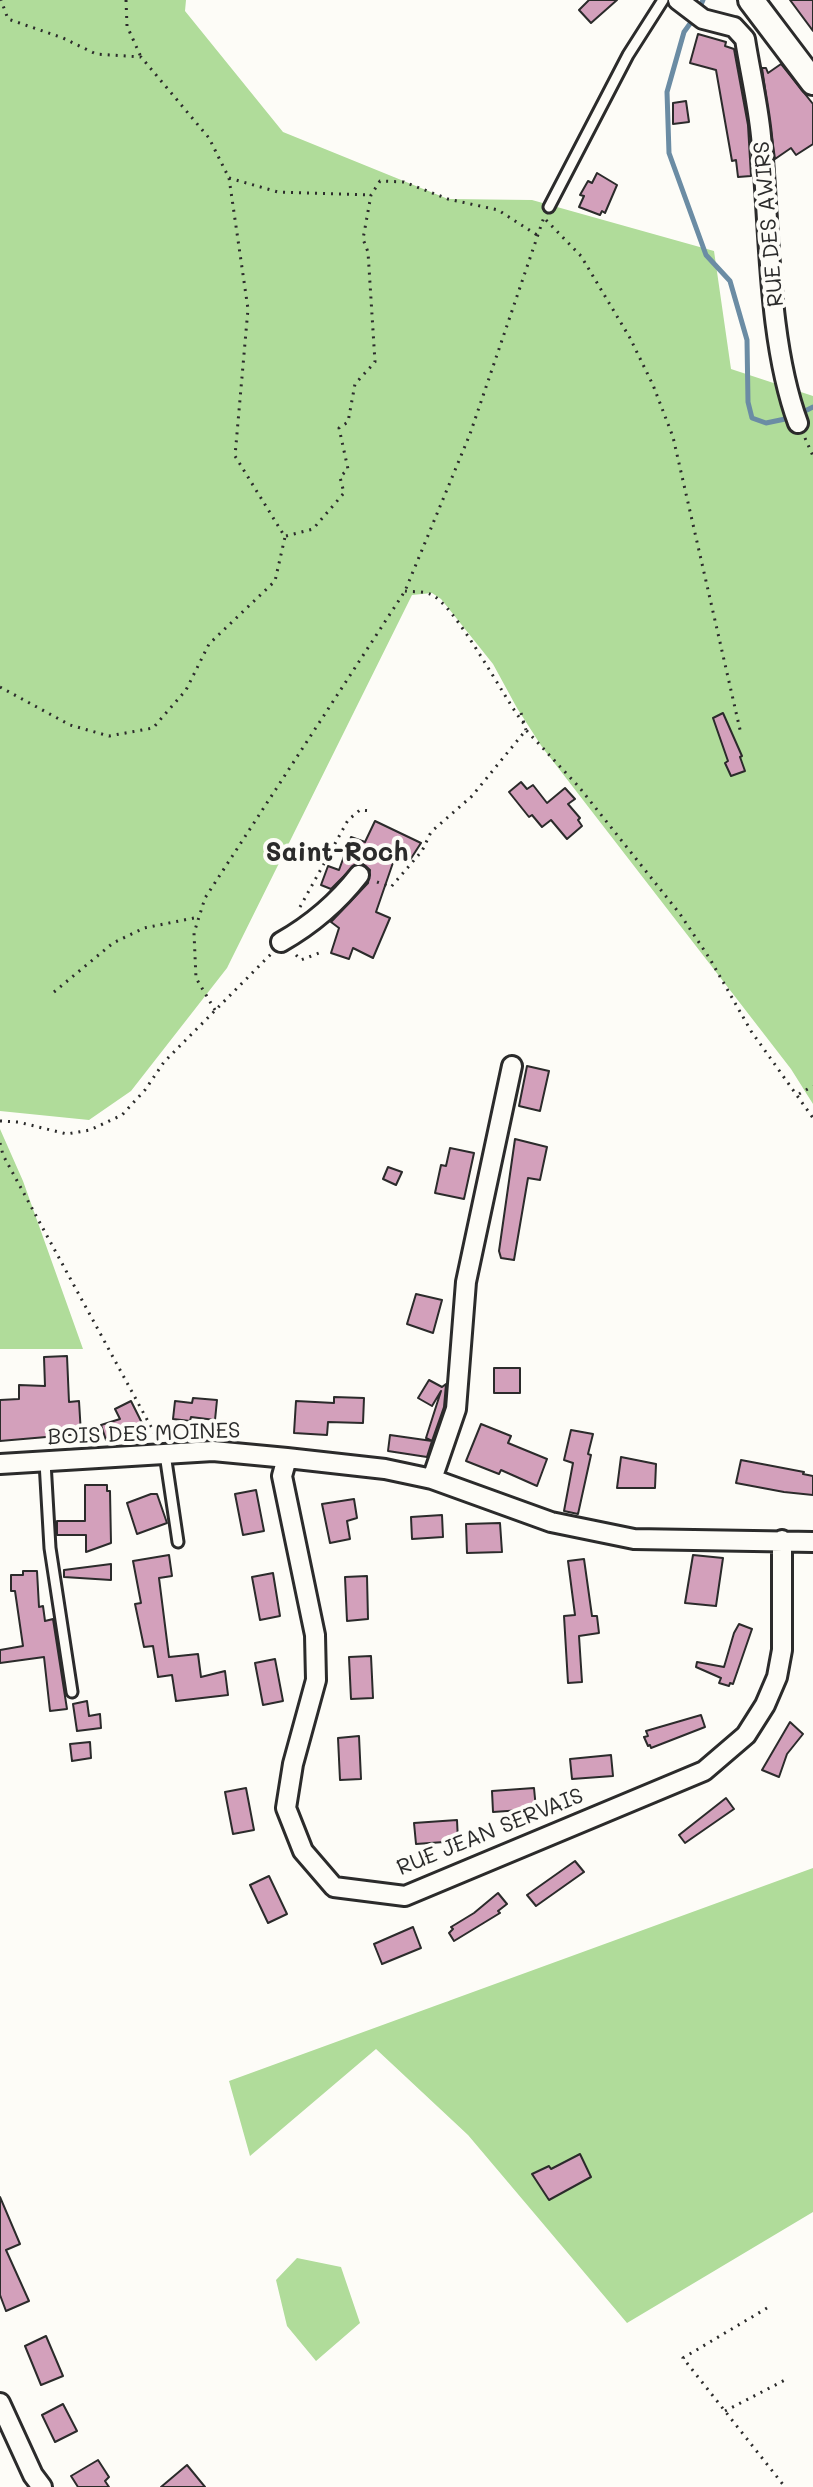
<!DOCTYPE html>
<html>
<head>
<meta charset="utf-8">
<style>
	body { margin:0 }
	canvas { display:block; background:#fdfcf7 }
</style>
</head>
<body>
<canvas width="813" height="2487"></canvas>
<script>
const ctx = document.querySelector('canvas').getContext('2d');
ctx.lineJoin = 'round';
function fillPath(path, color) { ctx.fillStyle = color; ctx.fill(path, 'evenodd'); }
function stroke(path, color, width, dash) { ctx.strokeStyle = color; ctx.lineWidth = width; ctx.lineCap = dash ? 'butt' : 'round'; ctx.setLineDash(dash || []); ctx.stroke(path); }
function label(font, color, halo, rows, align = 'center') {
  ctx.font = font + ' Mali,sans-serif'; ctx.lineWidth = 8; ctx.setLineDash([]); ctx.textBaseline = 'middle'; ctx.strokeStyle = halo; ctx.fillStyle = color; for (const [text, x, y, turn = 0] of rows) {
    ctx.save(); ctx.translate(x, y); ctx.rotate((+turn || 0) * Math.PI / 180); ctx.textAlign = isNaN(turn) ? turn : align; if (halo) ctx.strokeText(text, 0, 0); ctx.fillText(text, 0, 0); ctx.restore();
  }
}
fillPath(new Path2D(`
	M0,0H186L185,11L283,132L448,199L532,200L714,251L731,369L813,396V1104L791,1069L542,747L517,708L493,664L441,599L432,593L412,595L227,968L131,1091L89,1120L0,1111Z
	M0,1129L23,1181L83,1349H0Z
	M813,1868V2212L627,2323L468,2135L376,2049L250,2156L229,2081Z
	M297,2258L341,2267L360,2323L316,2361L287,2326L276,2280Z`), '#b0dc9a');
stroke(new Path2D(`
	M703,0L697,14L684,32L667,92L669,153L706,255L730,281L747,340L748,402L752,418L766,423L790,418
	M799,414L813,407`), '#6b8ca4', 5);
const building = new Path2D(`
	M589,0H617L591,23L579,10Z
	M790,0H813V31Z
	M698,34L726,42L725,46L734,49L748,125L751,176L738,177L736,160L732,161L716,70L690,63Z
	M781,64L813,104V144L796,155L791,148L775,159L762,68H766L768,73Z
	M686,101L689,122L673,124V103Z
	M597,173L617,185L605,213L602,211L600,215L579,207L584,196L580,195L588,181L592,183Z
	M723,713L742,756L740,757L745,771L731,776L725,763L728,761L713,718Z
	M521,782L527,789L533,785L547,803L565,788L575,799L568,804L580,818L578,820L582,826L567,839L551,820L542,827L532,815L529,817L509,792Z
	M375,821L421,843L410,860L397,851L376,912L390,918L373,958L353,948L349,959L331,953L339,928L331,922L368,883L370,870L362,863L356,864L331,889L321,885L328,866L339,870L351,837L365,842Z
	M527,1066L549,1071L540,1111L519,1106Z
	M515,1139L547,1147L540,1180L528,1178L514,1260L501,1258L499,1251Z
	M450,1148L474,1153L464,1199L435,1193L441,1165L446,1166Z
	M388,1167L402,1172L396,1185L383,1179Z
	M416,1294L442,1300L433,1333L407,1324Z
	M67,1356L69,1402L79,1401L81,1434L0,1441V1400L19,1399V1385L45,1386L44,1357Z
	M494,1368H520V1393H494Z
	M429,1380L442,1387L446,1384L444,1407L432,1441L426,1438L441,1391L432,1406L418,1398Z
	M334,1397L364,1398L363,1423L328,1422L327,1435L294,1433L296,1401L334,1403Z
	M193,1398L217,1400L215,1420L191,1417L190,1421L173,1419L175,1401L192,1403Z
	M131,1401L146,1431L131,1439L128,1433L106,1440L101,1425L120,1419L115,1409Z
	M481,1424L511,1436L508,1443L547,1459L537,1486L501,1470L499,1474L466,1461Z
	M571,1430L593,1434L588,1454L591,1455L578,1514L564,1511L573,1463L564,1460Z
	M390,1435L432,1441L427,1457L388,1451Z
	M621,1457L656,1464L655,1488H617Z
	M741,1460L804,1472L803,1474L813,1476V1495L784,1492L736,1483Z
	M85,1485H107V1491H110L111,1543L86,1552V1535H57V1521H85Z
	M256,1490L264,1531L243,1535L235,1494Z
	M151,1494H157L167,1523L137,1534L127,1503Z
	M354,1499L357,1518L347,1521L350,1539L330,1543L322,1504Z
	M442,1515L443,1537L412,1539L411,1517Z
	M500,1523L502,1552L467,1553L466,1524Z
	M169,1555L172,1576L159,1578L169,1657L198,1654L201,1677L225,1671L228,1695L176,1701L172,1675L158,1677L153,1646L144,1647L135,1604L141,1603L133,1561Z
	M693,1555L723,1558L716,1606L685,1603Z
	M584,1559L592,1616H597L599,1633L579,1636L582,1682L568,1683L564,1616L575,1615L568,1561Z
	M111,1564V1580L64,1577V1570Z
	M23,1571H37L39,1607L43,1606L45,1621L53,1619L67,1709L50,1711L44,1657L0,1663V1650L23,1646L15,1591H11V1575H23Z
	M273,1573L280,1616L260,1620L252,1577Z
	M367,1576L368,1619L347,1621L345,1577Z
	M739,1624L752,1629L733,1684L730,1683L729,1686L719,1683L721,1678L696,1667L697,1662L724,1667L734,1633Z
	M371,1656L373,1698L351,1699L349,1657Z
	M275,1659L283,1701L263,1705L255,1663Z
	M87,1701L89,1716L100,1714L101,1728L77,1731L73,1704Z
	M701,1715L705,1727L651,1748L650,1745L648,1746L644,1737L648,1736L646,1731Z
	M790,1722L803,1734L787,1754L779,1777L762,1770Z
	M359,1736L361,1779L340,1780L338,1738Z
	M90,1742L91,1758L72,1761L70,1744Z
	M611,1755L613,1776L572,1779L570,1759Z
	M246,1788L254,1830L233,1834L225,1792Z
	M534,1788L536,1809L493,1812L492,1791Z
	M726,1798L734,1809L685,1843L679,1835Z
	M457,1820L458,1841L416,1844L414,1823Z
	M575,1861L584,1872L536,1906L527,1895Z
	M269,1876L287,1914L268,1923L250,1885Z
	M498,1893L507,1904L498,1911L500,1913L454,1941L449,1933L453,1929L451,1927L474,1913Z
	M413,1927L421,1948L382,1964L374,1944Z
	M580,2154L591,2177L549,2200L532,2174L549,2166L551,2169Z
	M0,2197L20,2244L6,2250L29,2301L6,2311L0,2295Z
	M46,2336L63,2376L41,2385L25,2346Z
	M63,2404L77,2431L55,2442L42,2415Z
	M98,2460L109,2477L105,2481L109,2487H78L71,2476Z
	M187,2465L205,2487H161Z`);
fillPath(building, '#d3a0bb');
stroke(building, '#2b2b2b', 2);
const service = new Path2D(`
	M549,207L628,55L663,0
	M165,1454L178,1542
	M45,1462L50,1548L72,1692`);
const minor = new Path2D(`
	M678,0L703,19L734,27
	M734,27L745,39C750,71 758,104 761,136C770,226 767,339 798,423
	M281,942C311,925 338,902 359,875
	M287,1458L282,1476L315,1635L316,1680L293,1764L286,1808L303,1851L334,1887L405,1896L704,1771L746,1735L765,1705L777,1677L782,1650V1540
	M0,1464L213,1451L287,1458L385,1469L432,1479L551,1522L634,1539L813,1542
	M432,1479L456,1409L466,1282L512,1066
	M0,2403L33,2475L42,2487`);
const tertiary = new Path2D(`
	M751,0L813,82`);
stroke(service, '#2b2b2b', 15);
stroke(minor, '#2b2b2b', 24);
stroke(tertiary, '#2b2b2b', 30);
stroke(new Path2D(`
	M126,0L127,26L141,57
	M229,178L278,192L371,195
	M546,220L581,256L630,338L653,385L673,437L741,734
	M805,438L813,456
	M286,536L313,529L344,493L340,477L348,469L339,428L348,422L355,384L375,362L368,252L363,239L371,195L380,181L404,182L448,199L498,210L537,235
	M405,591C412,592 423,591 430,594C455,603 504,699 524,724
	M0,687L70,725L109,736L153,728L186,690L209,644L275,581L285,537L235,456L248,309L229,178L209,138L141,57L96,54L63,38L8,19L1,0
	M521,713L526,730
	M377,882L391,887L422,851L431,832L472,796L526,730L579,787L680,914L710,959L751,1031L813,1118
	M300,907L348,820L360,810L373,811
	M296,955L301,960L319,953
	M54,992L113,943L144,928L199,917
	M215,1010L196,978L194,933L205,898L405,591L470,434L544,217
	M799,1094L813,1086
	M0,1121L18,1122L67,1134L90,1130L122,1115L145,1090L164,1062L271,954
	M0,1143L3,1155L156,1436
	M767,2308L683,2358L785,2487
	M725,2411L785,2380`), '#2b2b2b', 3, [2, 6]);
stroke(service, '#fdfcf7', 9);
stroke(minor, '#fdfcf7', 18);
stroke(tertiary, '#fdfcf7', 24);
label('22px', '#2b2b2b', '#fdfcf7', [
	["RUE DES AWIRS",769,224,-95],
	["BOIS DES MOINES",144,1434,-2],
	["RUE JEAN SERVAIS",490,1832,-22]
]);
label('bold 26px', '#2b2b2b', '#fdfcf7', [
	["Saint-Roch",337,853]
]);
</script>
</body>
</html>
